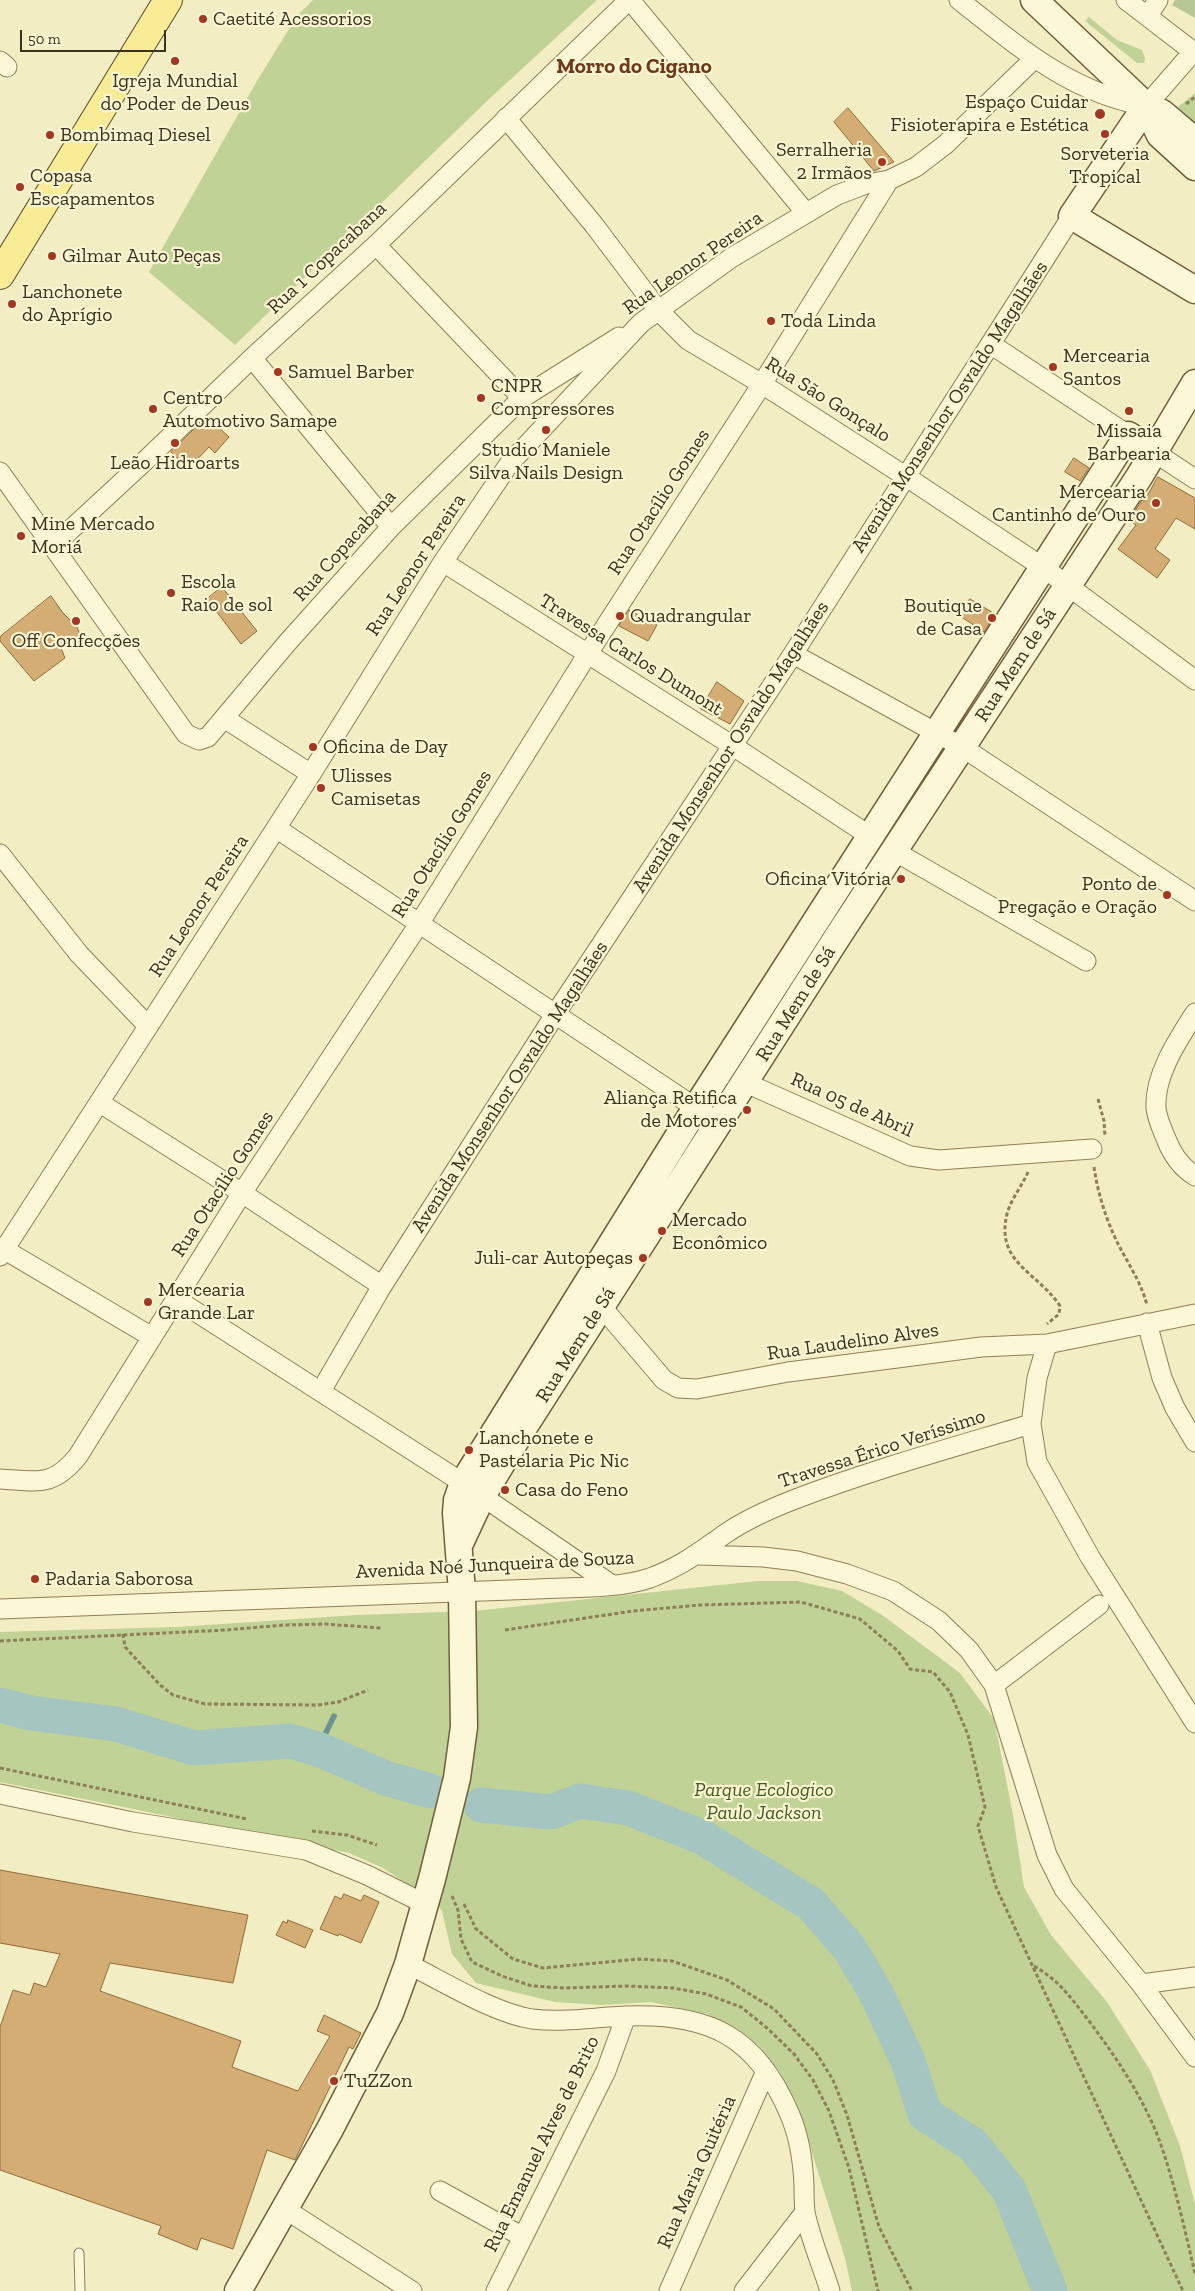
<!DOCTYPE html>
<html>
<head>
<meta charset="utf-8">
<style>
	body { margin:0 }
	#map { position:relative; width:1195px; height:2291px; overflow:hidden; background:#f2edc3; font-family:"Zilla Slab",serif }
	canvas { display:block }
	.scale { position:absolute; left:20px; top:30px; width:146px; height:22px; box-sizing:border-box; border:2px solid #3d321d; border-top:0; padding-left:6px; font-size:15px; line-height:18px; white-space:nowrap; color:#3d321d; -webkit-text-stroke:4px #f9f5d3; paint-order:stroke }
</style>
</head>
<body>
<div id="map">
<canvas width="1195" height="2291"></canvas>
<div class="scale">50 m</div>
</div>
<script>
const ctx = document.querySelector('canvas').getContext('2d');
ctx.lineJoin = 'round';
function fillPath(path, color) { ctx.fillStyle = color; ctx.fill(path, 'evenodd'); }
function stroke(path, color, width, dash) { ctx.strokeStyle = color; ctx.lineWidth = width; ctx.lineCap = dash ? 'butt' : 'round'; ctx.setLineDash(dash || []); ctx.stroke(path); }
function label(font, color, halo, rows, align = 'center') {
  ctx.font = font + ' "Zilla Slab",serif'; ctx.lineWidth = 4.5; ctx.setLineDash([]); ctx.textBaseline = 'middle'; ctx.strokeStyle = halo; ctx.fillStyle = color; for (const [text, x, y, turn = 0] of rows) {
    ctx.save(); ctx.translate(x, y); ctx.rotate((+turn || 0) * Math.PI / 180); ctx.textAlign = isNaN(turn) ? turn : align; if (halo) ctx.strokeText(text, 0, 0); ctx.fillText(text, 0, 0); ctx.restore();
  }
}
fillPath(new Path2D(`
	M313,0H597L488,100L235,345L149,272L257,81L297,16Z
	M1089,17L1117,40L1142,50L1145,58L1144,63H1137L1085,21Z
	M1195,93V123L1178,107Z
	M758,1581H797L842,1591L882,1615L960,1673L994,1719L1013,1815L1024,1887L1051,1935L1107,2002L1150,2070L1180,2146L1195,2204V2291H852L845,2258L809,2143L781,2074L760,2047L739,2030L707,2014L651,2002L601,2005L555,2002L476,1983L452,1954L442,1911L435,1902L383,1868L349,1853L0,1782V1632L177,1627L357,1615L474,1611Z`), '#c0d295');
fillPath(new Path2D(`
	M1175,0H1195V18L1172,5Z`), '#b7c695');
stroke(new Path2D(`
	M318,1749L334,1716`), '#6b9491', 5.5);
stroke(new Path2D(`
	M0,1705L31,1713L116,1724L194,1748L290,1741L318,1749L388,1779L431,1791
	M481,1805L551,1812L580,1801L628,1808L702,1837L811,1904L850,1949L877,1995L908,2061L925,2114L973,2145L1009,2190L1050,2291`), '#a5c5c1', 35);
const building = new Path2D(`
	M848,108L894,162L874,171L834,122Z
	M207,417L229,437L215,453L209,447L188,469L171,452Z
	M1074,458L1089,468L1080,481L1065,472Z
	M1158,477L1195,498V529L1176,518L1155,549L1170,560L1157,578L1118,549L1136,525L1129,520L1142,500L1144,501Z
	M222,587L257,631L241,644L207,599Z
	M51,596L63,613L77,627L80,635L61,648L65,658L34,681L0,641V637Z
	M970,599L995,614L984,632L960,616Z
	M629,610L657,625L648,641L619,626Z
	M717,682L744,701L730,724L701,709Z
	M0,1870L248,1915L233,1983L110,1963L100,1991L241,2041L232,2067L298,2091L330,2036L317,2031L324,2015L361,2033L353,2049L349,2047L295,2160L267,2150L233,2249L201,2238L197,2250L158,2234L161,2226L0,2170V2027L13,1990L30,1995L34,1983L46,1987L60,1954L0,1943Z
	M344,1894L361,1901L364,1895L379,1902L361,1943L339,1934L338,1936L320,1929L335,1896L341,1899Z
	M288,1920L313,1930L305,1948L276,1935L283,1921L287,1923Z`);
fillPath(building, '#d4ad75');
stroke(building, '#906c3b', 1);
const lane = new Path2D(`
	M79,2253L80,2291`);
const street = new Path2D(`
	M630,0L806,213
	M959,0C1019,47 1069,92 1146,106L1193,52
	M1126,0L1195,53
	M1148,16L1158,0
	M0,61L7,67
	M506,118L594,225L659,311L688,340L762,384L905,476L1044,568L1195,680
	M376,245L522,398
	M992,345L1128,435
	M252,358L391,527
	M1154,452L1195,479
	M0,472L186,734L199,740L208,737L287,643L391,527L522,398L619,337
	M53,546L147,459L252,358L376,245L629,0
	M443,562L733,746L870,836
	M793,654L962,747L1195,901
	M224,718L311,774
	M276,828L720,1124
	M894,851L1086,961
	M0,854L79,954L148,1026
	M1195,1013C1178,1040 1154,1075 1156,1108C1157,1119 1163,1131 1167,1141C1173,1156 1181,1167 1195,1176
	M746,1083L910,1156L939,1160L1092,1149
	M100,1103L242,1193L382,1286
	M0,1247L152,1337
	M0,1256L311,774L443,562L509,464L641,323L731,258L837,195L866,184L889,180L916,167L946,144L1034,59
	M176,1299L463,1483L612,1585
	M601,1306L664,1380L678,1388L697,1389L788,1372L897,1358L981,1347L1047,1344L1195,1314
	M1147,1323L1162,1378L1175,1408L1195,1442
	M1047,1344L1037,1378L1031,1424L1037,1462L1090,1557L1195,1723
	M321,1391L382,1286L556,1013L793,654L1072,216
	M0,1479C37,1481 52,1488 78,1456L242,1193L419,924L587,655L762,384L889,180
	M699,1555L763,1557L797,1561L847,1574L893,1591L939,1621L969,1650L994,1685L1047,1855L1064,1889L1141,1984L1195,2057
	M0,1609L537,1589C572,1587 618,1589 650,1578C682,1566 698,1553 725,1534C745,1520 770,1509 793,1500C871,1470 951,1448 1031,1424
	M994,1685L1099,1605
	M0,1794L133,1822L306,1850L367,1875L425,1904
	M408,1964C444,1982 494,2013 532,2019C564,2023 595,2017 627,2016C709,2013 757,2036 790,2115C799,2136 803,2162 804,2185C804,2194 804,2203 805,2212C810,2238 822,2265 830,2291
	M1141,1984L1195,1977
	M440,2191L523,2237
	M285,2209L412,2291
	M496,2291L606,2071L626,2016
	M669,2291L766,2071
	M744,2291L805,2212`);
const secondary = new Path2D(`
	M1034,0L1146,106L1162,113L1195,141
	M1146,106L1072,216L1195,290
	M1146,106L1160,135L1195,167
	M460,1543L482,1496L522,1430L840,933L1139,477L1195,383
	M238,2291L330,2129L390,2013L408,1964L432,1879L457,1778L464,1727L462,1592L456,1513L457,1500L463,1483L696,1108L1128,435L1154,452`);
const primary = new Path2D(`
	M0,275L168,0`);
stroke(lane, '#8f7f57', 11);
stroke(street, '#8f7f57', 21);
stroke(secondary, '#715f3b', 29);
stroke(primary, '#5c4b2c', 30);
stroke(new Path2D(`
	M1186,104L1195,97
	M1098,1099L1104,1121L1105,1137
	M1094,1167C1097,1189 1104,1212 1112,1231C1123,1257 1140,1278 1147,1305
	M1028,1172C1022,1186 1011,1199 1007,1214C995,1263 1038,1272 1060,1306L1059,1314L1047,1324
	M505,1630L633,1611L700,1605L801,1602L860,1619L898,1651L910,1669L933,1672L950,1692L968,1735L985,1807L978,1826L996,1887L1183,2291
	M123,1634L125,1647L160,1685L173,1695L205,1704L318,1705L338,1702L368,1690
	M0,1641L226,1630L284,1625L325,1624L381,1628
	M0,1768L247,1819
	M312,1831L347,1835L377,1845
	M452,1896L458,1910L461,1939L472,1962L502,1976L532,1986L565,1988L627,1986L673,1988L706,1994L741,2007L767,2028L794,2054L813,2080L829,2111L849,2168L878,2291
	M464,1904L476,1929L513,1959L543,1968L639,1959L672,1961L727,1980L774,2009L817,2054L833,2080L847,2115L879,2227L912,2291
	M1034,1966C1061,1982 1070,1997 1089,2021C1117,2058 1144,2099 1160,2142C1175,2185 1185,2230 1195,2274`), '#8f7f57', 3, [4, 2.5]);
stroke(lane, '#fcf7d7', 9);
stroke(street, '#fcf7d7', 19);
stroke(secondary, '#fcf7d7', 26);
stroke(primary, '#f9ec97', 28);
for (const [x, y, r, color] of [
	[203,19,5,"#a43721"],
	[175,61,5,"#a43721"],
	[1100,114,6,"#a43721"],
	[1105,134,5,"#a43721"],
	[50,135,5,"#a43721"],
	[882,162,5,"#a43721"],
	[20,187,5,"#a43721"],
	[52,256,5,"#a43721"],
	[12,304,5,"#a43721"],
	[771,321,5,"#a43721"],
	[1053,367,5,"#a43721"],
	[278,372,5,"#a43721"],
	[481,398,5,"#a43721"],
	[153,409,5,"#a43721"],
	[1129,411,5,"#a43721"],
	[546,430,5,"#a43721"],
	[175,443,5,"#a43721"],
	[1156,503,5,"#a43721"],
	[21,536,5,"#a43721"],
	[171,593,5,"#a43721"],
	[620,616,5,"#a43721"],
	[992,618,5,"#a43721"],
	[76,621,5,"#a43721"],
	[313,747,5,"#a43721"],
	[321,788,5,"#a43721"],
	[901,879,5,"#a43721"],
	[1167,895,5,"#a43721"],
	[747,1110,5,"#a43721"],
	[662,1231,5,"#a43721"],
	[643,1258,5,"#a43721"],
	[148,1302,5,"#a43721"],
	[469,1450,5,"#a43721"],
	[505,1490,5,"#a43721"],
	[35,1579,5,"#a43721"],
	[334,2081,5,"#a43721"]
]) { const dot = new Path2D(); dot.arc(x, y, r, 0, 2 * Math.PI); ctx.fillStyle = color; ctx.fill(dot); stroke(dot, '#f9f5d3', 2); }
label('20px', '#3d321d', '#f9f5d3', [
	["Caetité Acessorios",213,19],
	["Igreja Mundial",175,81,"center"],
	["do Poder de Deus",175,104,"center"],
	["Espaço Cuidar",1089,102,"right"],
	["Fisioterapira e Estética",1089,125,"right"],
	["Bombimaq Diesel",60,135],
	["Serralheria",872,150,"right"],
	["2 Irmãos",872,173,"right"],
	["Sorveteria",1105,154,"center"],
	["Tropical",1105,177,"center"],
	["Copasa",30,176],
	["Escapamentos",30,199],
	["Gilmar Auto Peças",62,256],
	["Lanchonete",22,292],
	["do Aprígio",22,315],
	["Toda Linda",781,321],
	["Mercearia",1063,356],
	["Santos",1063,379],
	["Samuel Barber",288,372],
	["CNPR",491,386],
	["Compressores",491,409],
	["Centro",163,398],
	["Automotivo Samape",163,421],
	["Missaia",1129,431,"center"],
	["Barbearia",1129,454,"center"],
	["Studio Maniele",546,450,"center"],
	["Silva Nails Design",546,473,"center"],
	["Leão Hidroarts",175,463,"center"],
	["Mercearia",1146,492,"right"],
	["Cantinho de Ouro",1146,515,"right"],
	["Mine Mercado",31,524],
	["Moriá",31,547],
	["Escola",181,582],
	["Raio de sol",181,605],
	["Boutique",982,606,"right"],
	["de Casa",982,629,"right"],
	["Quadrangular",630,616],
	["Off Confecções",76,641,"center"],
	["Oficina de Day",323,747],
	["Ulisses",331,776],
	["Camisetas",331,799],
	["Oficina Vitória",891,879,"right"],
	["Ponto de",1157,884,"right"],
	["Pregação e Oração",1157,907,"right"],
	["Aliança Retifica",737,1098,"right"],
	["de Motores",737,1121,"right"],
	["Mercado",672,1220],
	["Econômico",672,1243],
	["Juli-car Autopeças",633,1258,"right"],
	["Mercearia",158,1290],
	["Grande Lar",158,1313],
	["Lanchonete e",479,1438],
	["Pastelaria Pic Nic",479,1461],
	["Casa do Feno",515,1490],
	["Padaria Saborosa",45,1579],
	["TuZZon",344,2081]
], 'left');
label('20px', '#3d321d', '#f9f5d3', [
	["Rua 1 Copacabana",327,258,-43],
	["Rua Leonor Pereira",693,263,-35],
	["Rua São Gonçalo",828,400,32],
	["Avenida Monsenhor Osvaldo Magalhães",950,407,-57],
	["Rua Otacílio Gomes",659,502,-57],
	["Rua Copacabana",345,546,-48],
	["Rua Leonor Pereira",416,565,-57],
	["Travessa Carlos Dumont",631,655,32],
	["Rua Mem de Sá",1016,665,-57],
	["Avenida Monsenhor Osvaldo Magalhães",731,747,-57],
	["Rua Otacílio Gomes",442,844,-58],
	["Rua Leonor Pereira",199,906,-57],
	["Rua Mem de Sá",796,1004,-58],
	["Avenida Monsenhor Osvaldo Magalhães",510,1087,-57],
	["Rua 05 de Abril",852,1105,24],
	["Rua Otacílio Gomes",223,1184,-57],
	["Rua Laudelino Alves",853,1342,-8],
	["Rua Mem de Sá",576,1345,-58],
	["Travessa Érico Veríssimo",882,1449,-18],
	["Avenida Noé Junqueira de Souza",495,1565,-3],
	["Rua Emanuel Alves de Brito",542,2144,-64],
	["Rua Maria Quitéria",697,2172,-66]
]);
label('italic 20px', '#435c21', '#f9f5d3', [
	["Parque Ecologico",764,1790],
	["Paulo Jackson",764,1813]
]);
label('bold 21px', '#6e3918', '#f9f5d3', [
	["Morro do Cigano",634,67]
]);
</script>
</body>
</html>
